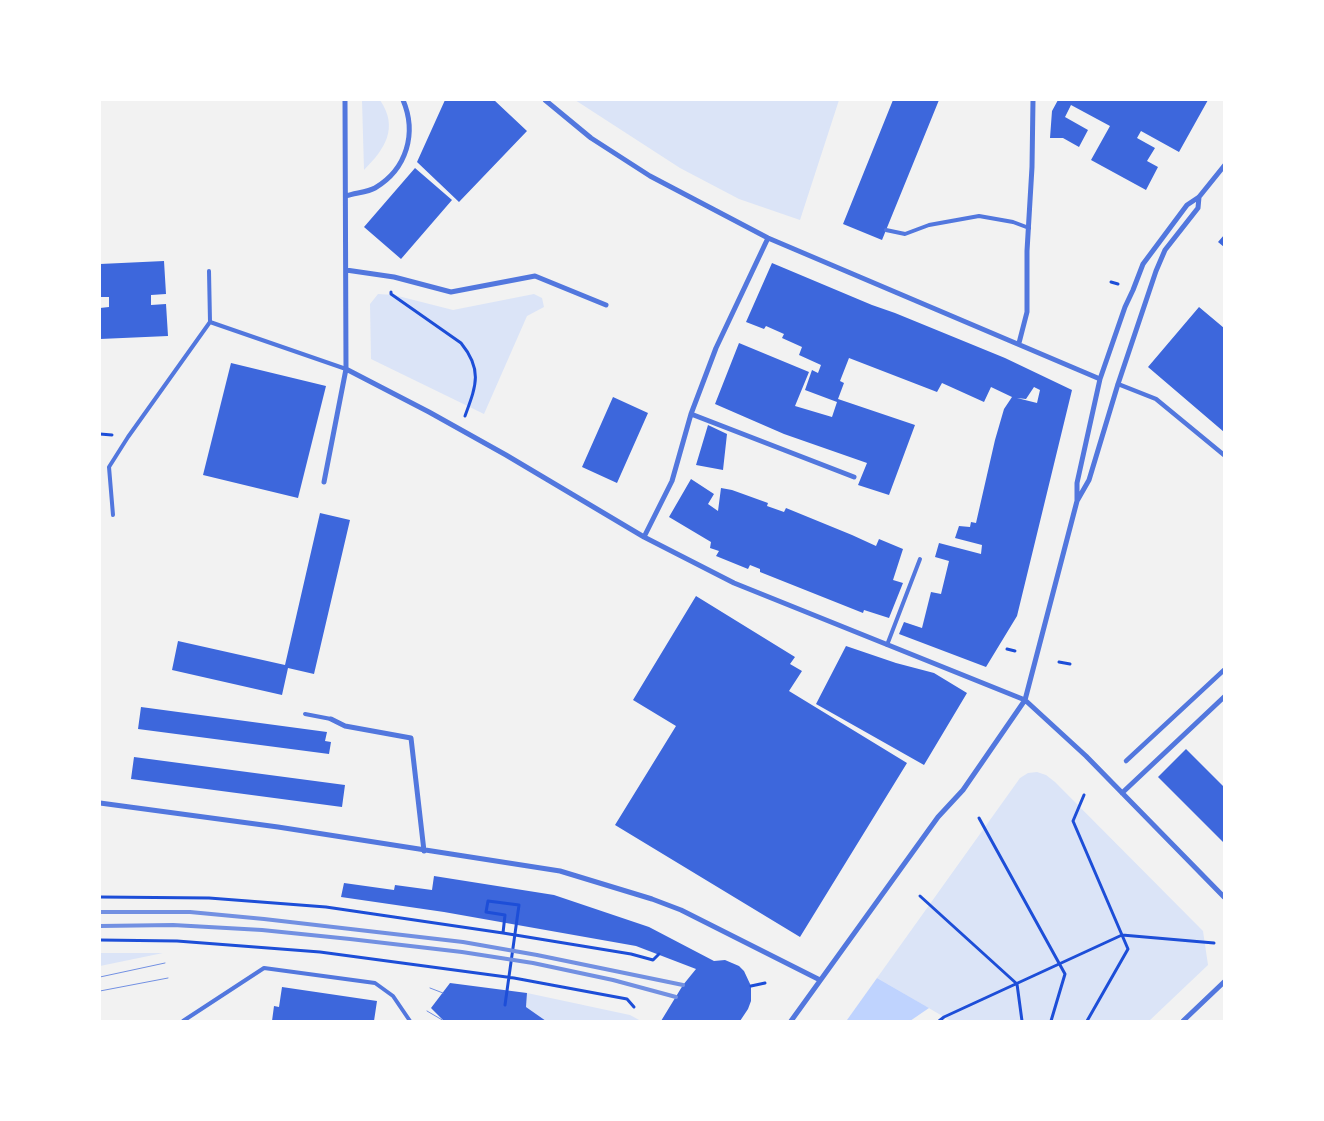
<!DOCTYPE html>
<html>
<head>
<meta charset="utf-8">
<style>
	body { margin:0 }
	#map { position:relative; width:1324px; height:1121px; overflow:hidden; background:#f2f2f2; font-family:Arial,sans-serif }
	canvas { display:block }
	.frame { position:absolute; inset:0; border:101px solid #fff; pointer-events:none }
</style>
</head>
<body>
<div id="map">
<canvas width="1324" height="1121"></canvas>
<div class="frame"></div>
</div>
<script>
const ctx = document.querySelector('canvas').getContext('2d');
ctx.lineJoin = 'round';
function fillPath(path, color) { ctx.fillStyle = color; ctx.fill(path, 'evenodd'); }
function stroke(path, color, width, dash) { ctx.strokeStyle = color; ctx.lineWidth = width; ctx.lineCap = dash ? 'butt' : 'round'; ctx.setLineDash(dash || []); ctx.stroke(path); }
fillPath(new Path2D(`
	M362,100H380C399,128 385,149 364,170Z
	M575,100H839L800,220L739,199L680,168Z
	M378,294L394,295L453,310L534,294L542,298L544,307L527,316L484,414L371,359L370,304Z
	M1037,772L1046,775L1055,782L1203,931L1208,965L1149,1021H951L877,978L1020,778L1028,773Z
	M100,953H163L100,966Z
	M527,993L630,1015L641,1021H546L526,1007Z`), '#dbe4f7');
fillPath(new Path2D(`
	M877,978L929,1008L910,1021L847,1020Z`), '#bfd3fe');
fillPath(new Path2D(`
	M445,100H494L527,131L459,202L417,162Z
	M893,100H939L882,240L843,224Z
	M1058,100H1208L1179,152L1141,131L1137,138L1155,148L1147,161L1158,167L1146,190L1091,160L1110,126L1071,105L1065,117L1088,130L1079,147L1063,138H1050L1052,111Z
	M415,168L452,200L401,259L364,227Z
	M1224,235V247L1218,242Z
	M164,261L166,294L151,295V305L166,304L168,336L100,339V308L109,307V297H100V264Z
	M772,263L872,305L895,313L1005,358L1072,390L1017,616L986,667L899,634L904,622L922,628L931,592L941,594L949,561L935,557L939,543L981,554L982,545L955,538L959,526L970,527L971,522L976,523L995,440L1004,409L1012,397L991,387L984,402L942,383L937,392L849,358L840,381L844,383L838,399L915,425L889,495L858,485L867,463L784,434L715,404L739,343L809,372L795,406L832,417L837,402L805,390L812,370L818,373L821,365L799,355L802,347L782,338L784,334L766,326L764,329L746,322ZM1034,387L1040,390L1037,403L1017,398L1026,399Z
	M1199,307L1224,328V432L1148,367Z
	M231,363L326,386L298,498L203,475Z
	M613,397L648,413L617,483L582,467Z
	M708,425L727,434L723,470L696,465Z
	M691,479L714,494L708,504L718,511L721,488L732,490L768,503L767,506L784,512L786,508L852,535L876,546L879,539L903,549L893,580L903,583L889,618L864,610L863,613L760,572V569L750,565L748,569L716,556L719,551L710,548L711,542L669,517Z
	M320,513L350,520L314,674L288,668L282,695L172,670L178,641L285,665Z
	M696,596L795,657L790,664L802,671L789,691L907,763L800,937L615,825L676,726L633,700Z
	M846,646L896,663L934,673L967,693L924,765L816,704Z
	M141,707L327,732L325,741L331,742L329,754L138,729Z
	M1186,749L1224,787V843L1158,777Z
	M134,757L345,785L342,807L131,779Z
	M434,876L554,895L649,927L714,961L725,960L739,966L744,971L751,986V1001L748,1009L740,1021H661L683,985L696,969L636,946L444,912L341,897L344,883L394,890L395,885L432,890Z
	M450,983L527,993L526,1007L546,1021H444L431,1008Z
	M282,987L377,1001L374,1021H272L274,1006L279,1007Z`), '#3d67dc');
stroke(new Path2D(`
	M1111,282L1118,284
	M391,292V294L461,343C483,370 476,386 465,416
	M100,434L112,435
	M1007,649L1015,651
	M1059,662L1070,664
	M1084,795L1073,821L1128,949L1087,1021
	M979,818L1065,974L1051,1021
	M920,896L1017,984L1022,1021
	M100,897L209,898L326,907L503,933L631,954L653,960L659,954
	M503,933L505,915L486,912L488,901L519,905L505,1005
	M100,940L177,941L320,952L514,978L627,999L634,1007
	M751,986L765,983
	M939,1021L944,1017L1122,935L1214,943`), '#1d4ed8', 3);
stroke(new Path2D(`
	M886,230L905,234L929,225L979,216L1013,222L1029,228
	M209,271L210,322
	M113,515L109,467L128,437L210,322L346,369
	M887,645L920,559
	M305,714L331,719
	M183,1021L264,968L375,983L393,996L410,1021`), '#5277de', 4);
stroke(new Path2D(`
	M1118,384L1156,399L1224,455
	M1126,761L1224,670`), '#5277de', 4.5);
stroke(new Path2D(`
	M545,100L591,138L650,176L768,238L1100,379
	M346,196C355,193 368,192 375,188C407,169 417,133 403,100
	M346,270L394,277L451,292L535,276L606,305
	M1019,343L1027,312V251L1032,167L1033,100
	M346,369L429,412L506,455L644,537L734,583L1025,700L1086,756L1224,897
	M691,414L854,477
	M324,482L346,369L345,100
	M1077,500V483L1100,379L1125,307L1133,290L1143,264L1187,205L1199,197L1224,166
	M644,537L672,481L691,414L716,348L768,238
	M331,719L345,726L411,738L424,851
	M1122,793L1224,697
	M100,803L278,827L560,871L652,899L681,910L820,980
	M791,1021L938,817L963,790L1025,700L1077,501L1089,480L1118,384L1156,271L1165,250L1198,208L1199,197
	M1183,1021L1224,982`), '#5277de', 5);
stroke(new Path2D(`
	M100,977L165,963
	M430,988L443,993
	M100,991L168,978
	M427,1011L444,1021`), '#7290e2', 1);
stroke(new Path2D(`
	M100,912H190L264,919L463,942L537,955L683,985
	M100,926L173,925L262,930L350,939L462,952L533,963L613,980L676,997`), '#7290e2', 4);
</script>
</body>
</html>
